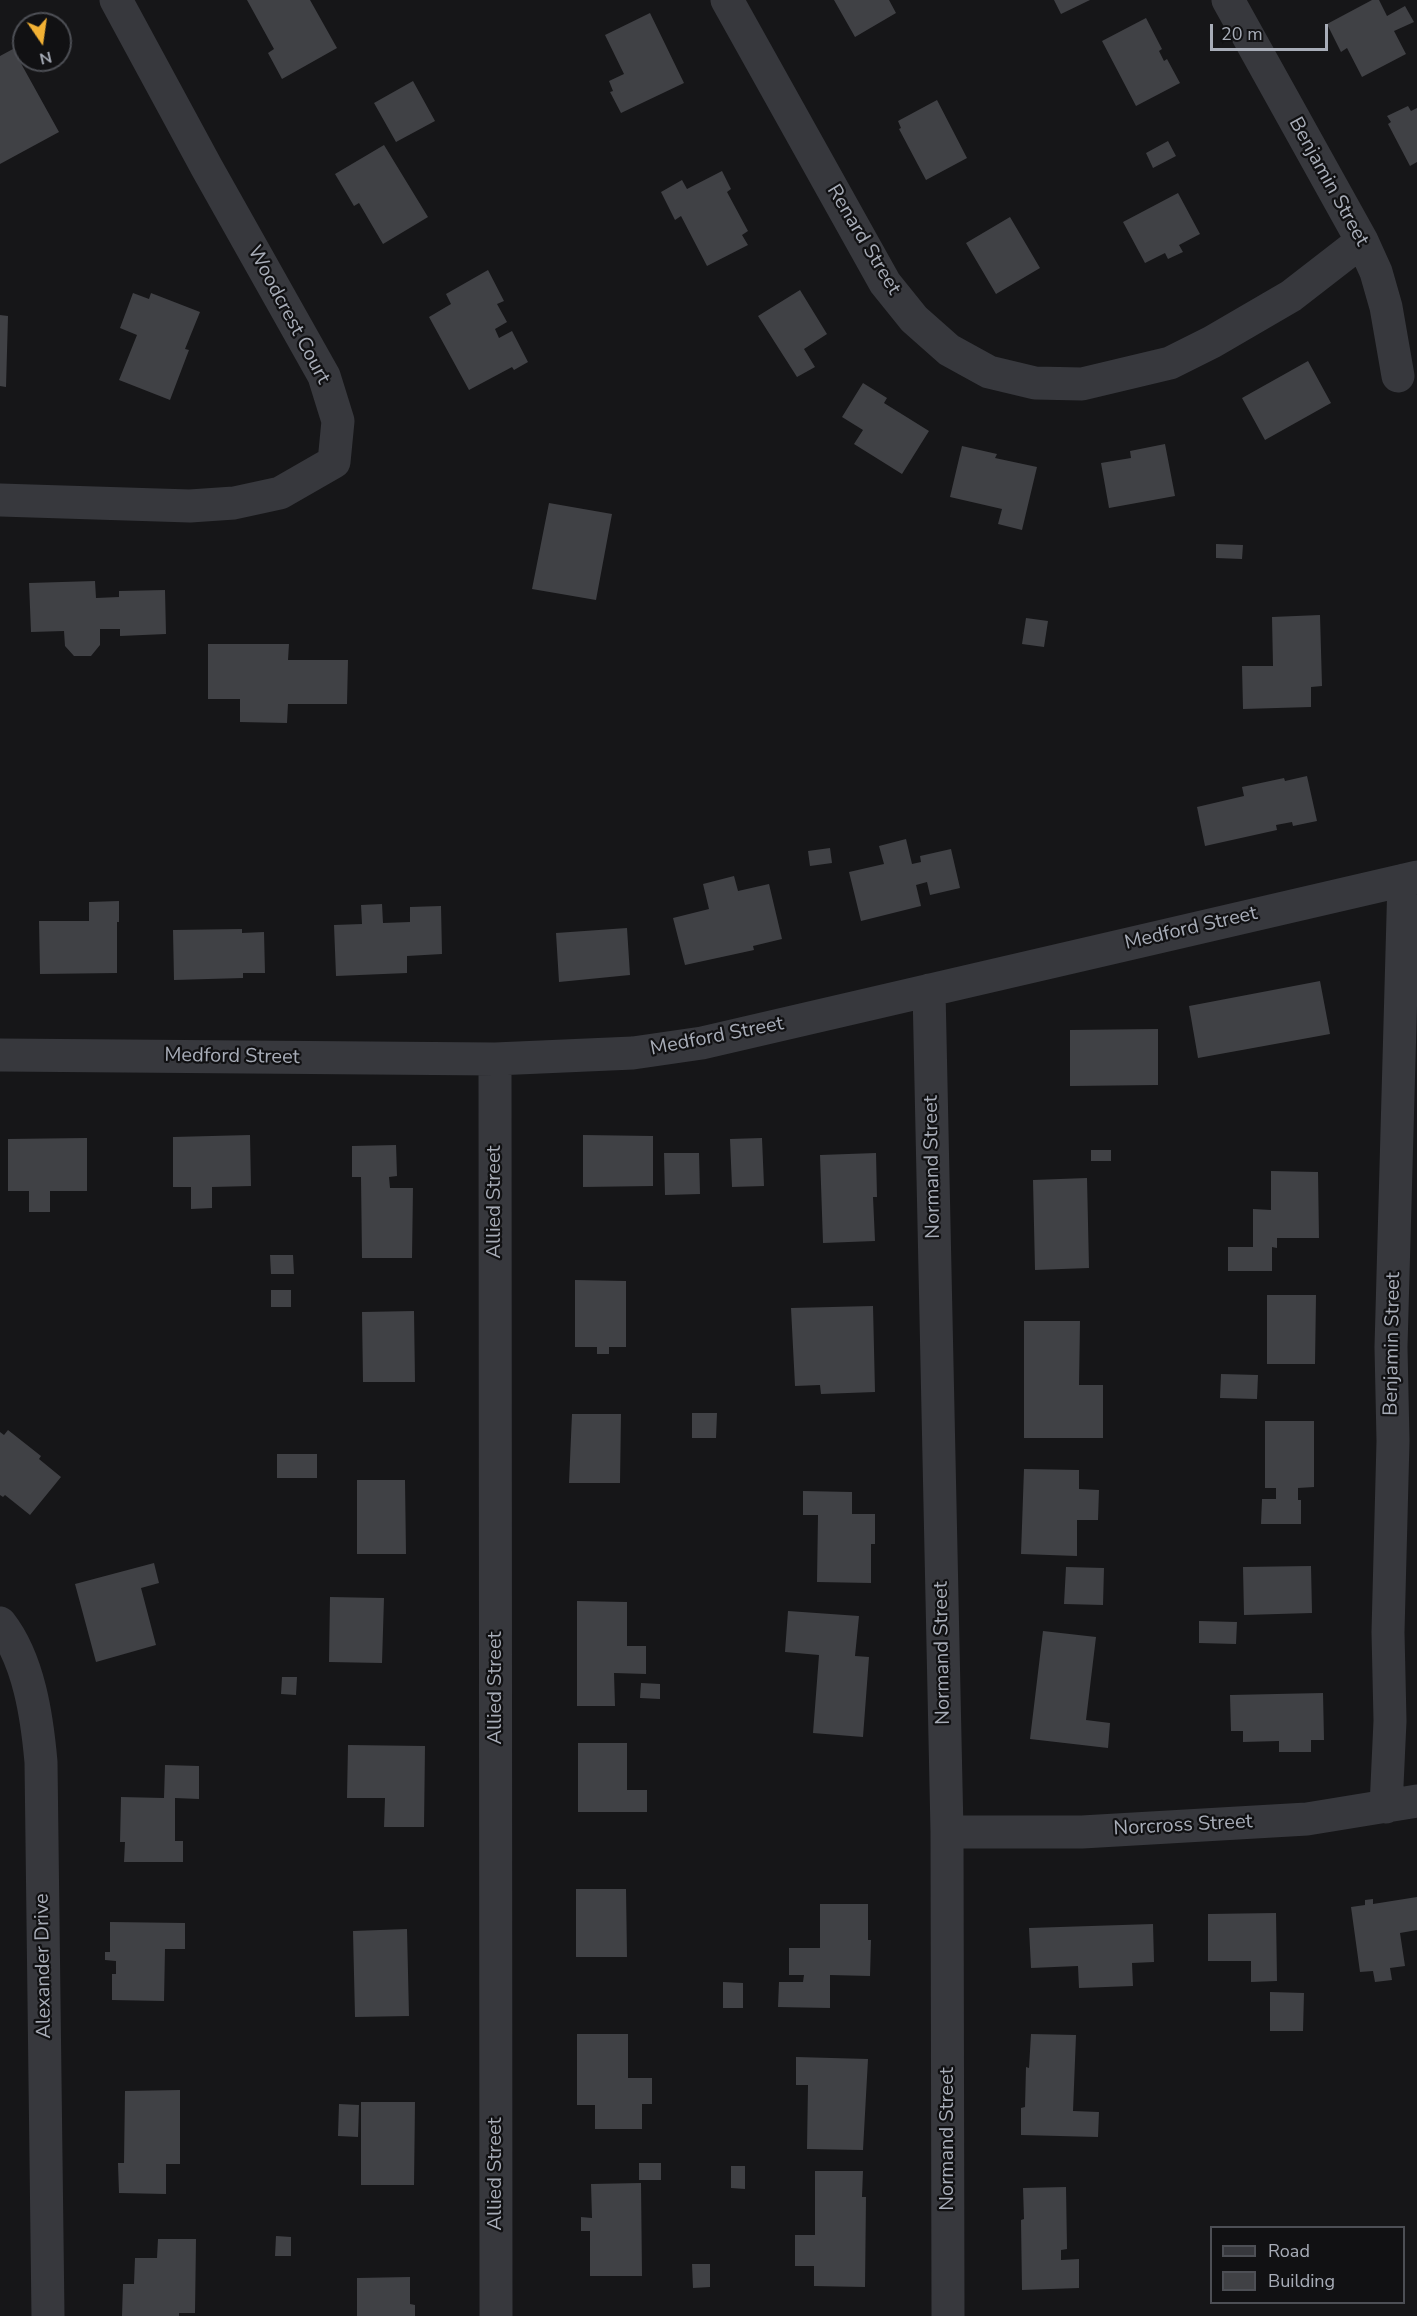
<!DOCTYPE html>
<html>
<head>
<meta charset="utf-8">
<style>
	body { margin:0 }
	#map { position:relative; width:1417px; height:2316px; overflow:hidden; background:#161618; font-family:"Nunito Sans",sans-serif }
	canvas { display:block }
	.legend { position:absolute; left:1210px; top:2226px; width:195px; height:78px; box-sizing:border-box; background:#111113; border:2px solid #4d4f55; margin:0; padding:8px 10px; list-style:none; font-size:18px; color:#a8adb8 }
	.legend li { display:flex; align-items:center; gap:12px; height:30px }
	.legend b { width:30px; border:2px solid #4d4f55 }
	.north { position:absolute; left:12px; top:12px; width:60px; height:60px; box-sizing:border-box; background:#111113; border:2px solid #4d4f55; border-radius:50%; rotate:167deg; font-size:16px; font-weight:700; line-height:24px; text-align:center; color:#a8adb8 }
	.north::after { content:''; display:block; margin:auto; width:21px; height:27px; background:#f2b134; clip-path:polygon(50% 0,100% 100%,50% 72%,0 100%) }
	.scale { position:absolute; left:1210px; top:24px; width:118px; height:27px; box-sizing:border-box; border:3px solid #a8adb8; border-top:0; padding-left:8px; font-size:18px; line-height:21px; white-space:nowrap; color:#a8adb8; -webkit-text-stroke:4px #111113; paint-order:stroke }
</style>
</head>
<body>
<div id="map">
<canvas width="1417" height="2316"></canvas>
<ul class="legend">
<li><b style="height:8px;background:#37383d"></b>Road</li>
<li><b style="height:16px;background:#404145"></b>Building</li>
</ul>
<div class="north">N</div>
<div class="scale">20 m</div>
</div>
<script>
const ctx = document.querySelector('canvas').getContext('2d');
ctx.lineJoin = 'round';
function fillPath(path, color) { ctx.fillStyle = color; ctx.fill(path, 'evenodd'); }
function stroke(path, color, width, dash) { ctx.strokeStyle = color; ctx.lineWidth = width; ctx.lineCap = dash ? 'butt' : 'round'; ctx.setLineDash(dash || []); ctx.stroke(path); }
function label(font, color, halo, rows, align = 'center') {
  ctx.font = font + ' "Nunito Sans",sans-serif'; ctx.lineWidth = 4.5; ctx.setLineDash([]); ctx.textBaseline = 'middle'; ctx.strokeStyle = halo; ctx.fillStyle = color; for (const [text, x, y, turn = 0] of rows) {
    ctx.save(); ctx.translate(x, y); ctx.rotate((+turn || 0) * Math.PI / 180); ctx.textAlign = isNaN(turn) ? turn : align; if (halo) ctx.strokeText(text, 0, 0); ctx.fillText(text, 0, 0); ctx.restore();
  }
}
fillPath(new Path2D(`
	M247,0H310L337,48L282,79L268,53L274,49Z
	M834,0H889L896,13L855,37Z
	M1054,0H1090L1061,14Z
	M1372,0H1379L1387,16L1405,6L1414,22L1394,31L1406,54L1362,77L1347,48L1341,52L1327,24Z
	M650,13L684,83L621,113L610,92L613,91L609,81L624,74L605,35Z
	M1146,18L1162,49L1159,51L1164,61L1167,59L1180,83L1136,106L1102,41Z
	M13,49L59,132L0,164V56Z
	M413,81L435,121L396,142L374,103Z
	M937,100L967,158L926,180L899,129L901,128L898,121Z
	M1408,106L1411,111L1417,108V162L1410,166L1388,124L1391,122L1387,116Z
	M1168,141L1176,156L1153,168L1146,153Z
	M384,145L428,217L383,244L359,203L354,206L335,174Z
	M722,171L731,189L727,192L748,231L742,235L748,245L707,266L681,216L675,220L661,192L682,180L687,189Z
	M1178,193L1200,234L1179,245L1183,252L1168,259L1165,253L1145,263L1123,222Z
	M1010,217L1040,268L996,294L966,243Z
	M488,270L504,301L497,304L507,322L495,329L499,338L512,331L528,362L514,370L512,367L469,390L429,317L451,304L446,294Z
	M800,290L827,334L804,349L815,367L797,377L758,316Z
	M133,293L149,299L151,293L200,312L185,349L189,350L170,400L119,380L137,335L120,328Z
	M0,315L8,316L6,387L0,386Z
	M1308,361L1331,403L1265,440L1242,398Z
	M863,383L887,398L884,403L929,431L902,474L854,444L863,430L842,417Z
	M1165,444L1175,496L1109,508L1101,463L1131,458L1130,451Z
	M962,446L997,454L995,458L1037,467L1022,530L998,524L1002,509L950,497Z
	M549,503L612,514L596,600L532,589Z
	M1216,544L1243,545L1242,559L1216,558Z
	M95,581L96,598L119,597V591L165,590L166,634L120,636V629H100V645L91,656H74L65,646L64,631L31,632L29,583Z
	M1320,615L1322,686L1311,687V707L1243,709L1242,666H1273L1272,617Z
	M1026,618L1048,621L1044,647L1022,644Z
	M208,644H289L288,660H348L347,704H288L287,723L240,722V699H208Z
	M1307,776L1317,821L1293,826L1292,822L1276,825L1277,830L1205,846L1197,807L1244,796L1242,787L1284,778L1285,781Z
	M906,839L912,864L921,862L920,856L951,849L960,888L930,895L927,882L916,885L921,906L861,921L849,872L884,864L879,846Z
	M830,848L832,863L810,866L808,851Z
	M734,876L738,891L769,884L782,939L753,946L754,950L685,965L673,918L709,909L703,884Z
	M119,901V922H117V973L40,974L39,921H89V902Z
	M382,904L383,923L410,922V907L441,906L442,954L407,956V973L336,976L334,925L362,924L361,905Z
	M627,928L630,975L559,982L556,933Z
	M242,929V933L264,932L265,973H243V978L174,980L173,930Z
	M1320,981L1330,1034L1198,1058L1189,1006Z
	M1158,1029V1085L1070,1086V1030Z
	M250,1135L251,1186L212,1187V1208L191,1209V1187H173V1137Z
	M583,1135L653,1136V1186L583,1187Z
	M87,1138V1191H50V1212H29V1191H8V1139Z
	M762,1138L764,1186L732,1187L730,1139Z
	M396,1145L397,1176L389,1177L390,1188H413L412,1258H362L361,1177H352V1146Z
	M1091,1150H1111V1161H1091Z
	M664,1153H699L700,1194L665,1195Z
	M876,1153L877,1197H873L875,1241L823,1243L820,1155Z
	M1271,1171L1318,1172L1319,1238H1277V1248L1272,1247V1271H1228V1247H1253V1209L1271,1210Z
	M1087,1178L1089,1268L1035,1270L1033,1180Z
	M270,1255H293L294,1274H271Z
	M575,1280L626,1281V1347H609V1354H597V1347H575Z
	M271,1290H291V1307H271Z
	M1267,1295H1316L1315,1364H1267Z
	M873,1306L875,1392L821,1394L820,1385L795,1386L791,1308Z
	M414,1311L415,1382H363L362,1312Z
	M1024,1321H1080L1079,1385H1103V1438H1024Z
	M1221,1374L1258,1375L1257,1399L1220,1398Z
	M692,1413H717L716,1438H692Z
	M572,1414H621L620,1483H569Z
	M1265,1421H1314V1487L1298,1488V1500H1301V1524H1261L1262,1499H1276V1488H1265Z
	M8,1430L41,1456L39,1459L61,1477L30,1515L5,1495L3,1497L0,1495V1432L4,1435Z
	M277,1454H317V1478H277Z
	M1024,1469L1079,1470V1489L1099,1490L1098,1520H1077V1556L1021,1554Z
	M357,1480H405L406,1554H357Z
	M803,1491L852,1492V1514H875V1544H871V1583L817,1582L818,1515H803Z
	M154,1563L159,1583L141,1588L156,1645L96,1662L75,1584Z
	M1311,1566L1312,1613L1244,1615L1243,1567Z
	M1066,1567L1104,1568L1103,1605L1064,1604Z
	M330,1597L384,1598L382,1663L329,1662Z
	M577,1601L627,1602V1646H646V1674L614,1673L615,1706H577Z
	M788,1611L859,1616L855,1656L869,1657L863,1737L813,1733L819,1655L785,1652Z
	M1199,1621L1237,1622L1236,1644L1199,1643Z
	M1043,1631L1096,1637L1086,1720L1110,1723L1108,1748L1030,1739Z
	M282,1677H297L296,1695L281,1694Z
	M641,1683L660,1684V1699L640,1698Z
	M1323,1693L1324,1740H1311V1752H1279V1741L1243,1742V1731H1231L1230,1695Z
	M578,1743H627V1790H647V1812H578Z
	M348,1745L425,1746L424,1827H384L385,1798H347Z
	M165,1765L199,1766V1799L175,1798V1841H183V1862H124L125,1842H120L121,1797L164,1798Z
	M576,1889H626L627,1957H576Z
	M1417,1897V1930L1400,1933L1405,1966L1390,1968L1392,1980L1375,1982L1373,1971L1360,1972L1351,1907L1365,1905V1900L1373,1899V1904Z
	M820,1904H868V1940H871L870,1976L830,1975V2008L778,2007L779,1982H803L804,1975H789V1948H820Z
	M1276,1913L1277,1981L1251,1982V1961H1208V1914Z
	M110,1922L185,1923V1949H165L164,2001L112,2000V1974H116V1961L105,1960V1952H110Z
	M1153,1924L1154,1962L1132,1963L1133,1986L1079,1988L1078,1966L1031,1968L1029,1928Z
	M407,1929L409,2016L355,2017L353,1931Z
	M723,1982L743,1983V2008H723Z
	M1270,1992L1304,1993L1303,2031H1270Z
	M577,2034H628V2078H652V2104H642V2129H595V2105H577Z
	M1031,2034L1076,2035L1073,2111L1099,2112L1098,2137L1021,2135V2108L1025,2107L1026,2067L1029,2068Z
	M796,2057L868,2059L863,2150L807,2149L808,2085H796Z
	M180,2090V2164H166V2194L119,2193L118,2163H124L125,2091Z
	M361,2102H415L414,2185H361Z
	M339,2104L359,2105L358,2137L338,2136Z
	M639,2163H661V2180H639Z
	M731,2166H745V2189L731,2188Z
	M815,2171H863L862,2197H866L865,2287L814,2286V2266H795V2235H815Z
	M641,2183L642,2276H590V2231H581V2217L592,2218L591,2184Z
	M1066,2187L1067,2249L1061,2250V2260L1079,2259V2288L1022,2290L1021,2220L1024,2219L1023,2188Z
	M276,2236L291,2237V2256H275Z
	M158,2239H196L195,2313H179V2316H122L123,2284H134L135,2258H157Z
	M692,2264H710V2287L693,2288Z
	M410,2277V2304L415,2305V2316H357V2278Z`), '#404145');
stroke(new Path2D(`
	M727,0L885,283L914,319L949,350L989,372L1035,383L1082,384L1170,363L1212,342L1291,296L1362,241
	M1228,0L1362,241L1376,272L1386,307L1398,376
	M0,500L190,506L234,503L280,493L334,462L338,421L324,376L207,168L116,0
	M929,990L947,1832L948,2316
	M0,1055L495,1059L633,1053L702,1043L1417,877
	M495,1059L496,2316
	M0,1623C29,1660 37,1717 41,1762L48,2316
	M1386,1807L1390,1721L1388,1632L1393,1441L1391,1347L1404,880
	M947,1832H1082L1307,1819L1417,1801`), '#37383d', 33);
label('20px', '#a8adb8', '#111113', [
	["Benjamin Street",1328,182,61],
	["Renard Street",863,240,59],
	["Woodcrest Court",288,315,62],
	["Medford Street",1191,929,-13],
	["Medford Street",717,1037,-11],
	["Medford Street",232,1057,1],
	["Normand Street",933,1167,-91],
	["Allied Street",495,1202,-90],
	["Benjamin Street",1393,1344,-89],
	["Normand Street",943,1653,-91],
	["Allied Street",496,1688,-90],
	["Norcross Street",1183,1826,-3],
	["Alexander Drive",44,1966,-91],
	["Normand Street",948,2139,-90],
	["Allied Street",496,2174,-90]
]);
</script>
</body>
</html>
